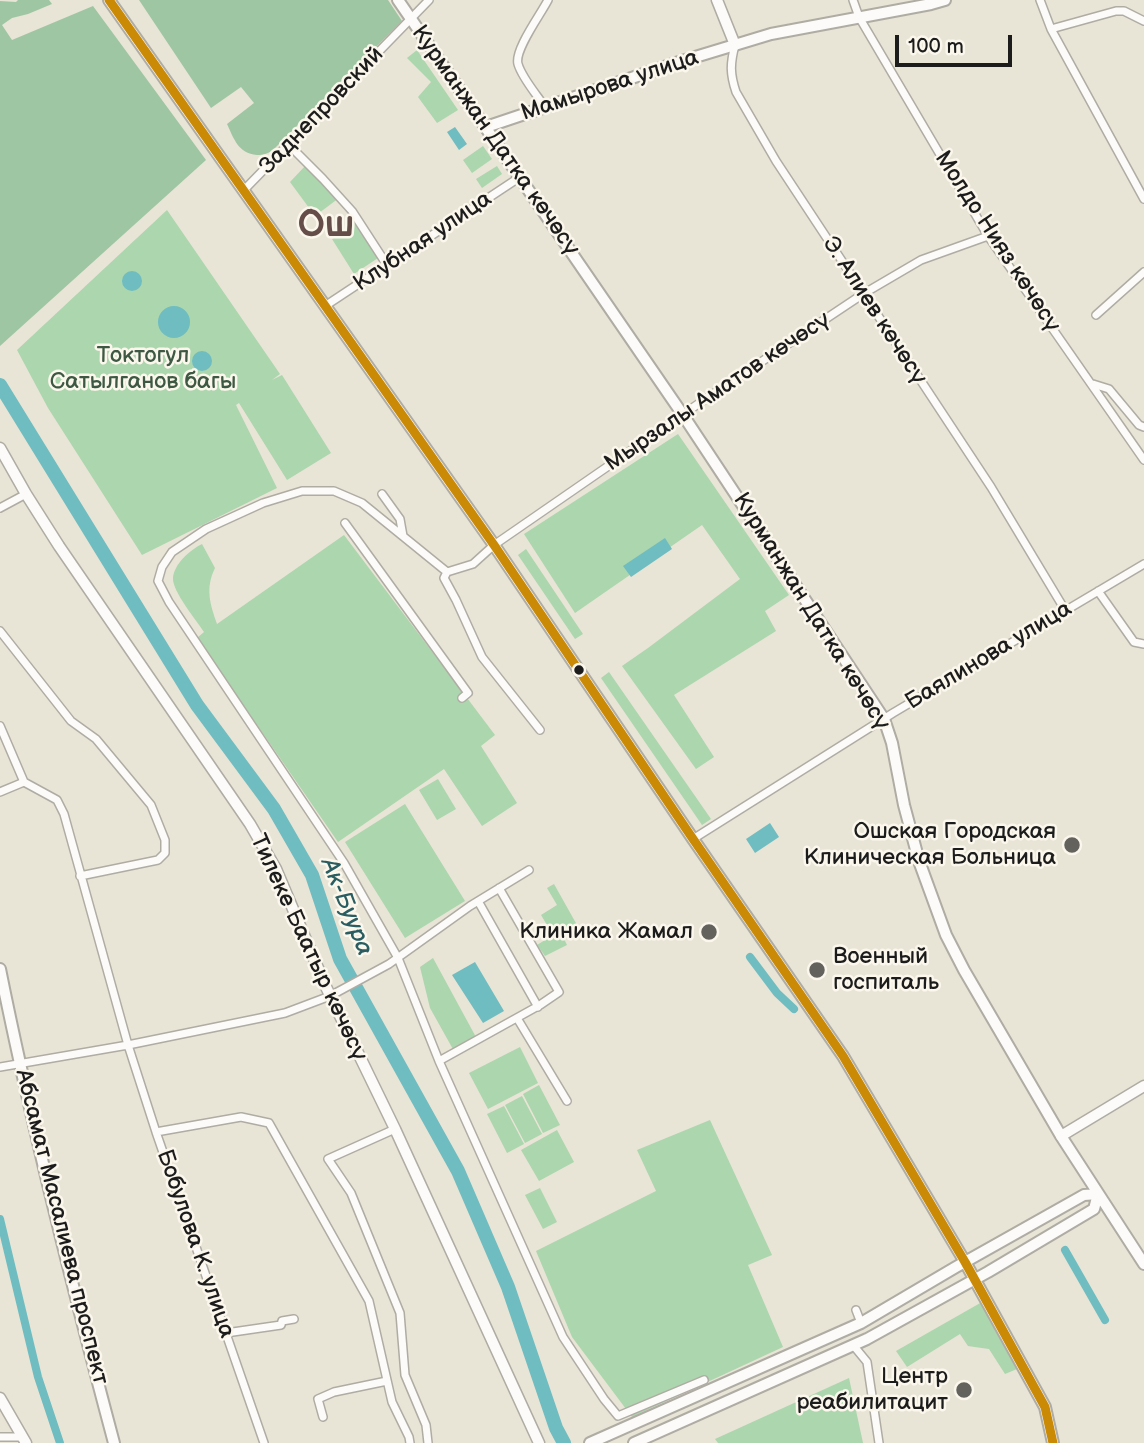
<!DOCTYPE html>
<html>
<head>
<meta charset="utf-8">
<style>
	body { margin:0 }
	#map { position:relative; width:1144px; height:1443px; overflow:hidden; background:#e8e4d6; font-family:"Balsamiq Sans",sans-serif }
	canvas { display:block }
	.scale { position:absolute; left:895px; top:35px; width:117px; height:32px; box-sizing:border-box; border:4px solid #1c1c1c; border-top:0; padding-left:9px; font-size:21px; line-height:24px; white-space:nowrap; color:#1c1c1c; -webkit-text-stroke:5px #fbf7ec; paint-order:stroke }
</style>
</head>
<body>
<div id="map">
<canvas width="1144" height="1443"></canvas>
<div class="scale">100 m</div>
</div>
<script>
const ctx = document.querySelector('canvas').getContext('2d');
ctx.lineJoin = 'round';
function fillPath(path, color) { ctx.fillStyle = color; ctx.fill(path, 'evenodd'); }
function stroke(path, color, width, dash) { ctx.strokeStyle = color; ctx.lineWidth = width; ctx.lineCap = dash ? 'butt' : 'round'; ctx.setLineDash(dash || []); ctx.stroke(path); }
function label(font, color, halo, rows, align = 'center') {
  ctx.font = font + ' "Balsamiq Sans",sans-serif'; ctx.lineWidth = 5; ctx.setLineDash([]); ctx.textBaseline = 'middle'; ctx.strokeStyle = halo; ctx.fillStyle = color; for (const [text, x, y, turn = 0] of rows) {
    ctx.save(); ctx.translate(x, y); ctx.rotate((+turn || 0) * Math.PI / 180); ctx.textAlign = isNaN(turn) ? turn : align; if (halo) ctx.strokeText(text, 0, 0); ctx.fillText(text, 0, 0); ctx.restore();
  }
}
fillPath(new Path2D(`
	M417,50L458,110L437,123L418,97L431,82L407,58Z
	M483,146L492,159L472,173L463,160Z
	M307,164L339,198L315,216L290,182Z
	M497,166L502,174L482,188L476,179Z
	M167,210L280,374L272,380L282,375L331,453L287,480L239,403L236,405L277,488L142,555L48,408L17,350Z
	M358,221L381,256L354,274L332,239Z
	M678,434L789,595L765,611L776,631L674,695L714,757L696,769L622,666L648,648L740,579L702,525L575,613L524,534Z
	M344,535L495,735L481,746L517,803L482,826L444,769L338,842L197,638L204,632C197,621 172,591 173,578C174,564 190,550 202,544L215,568C205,588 210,604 217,624Z
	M526,549L583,634L575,639L518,555Z
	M609,672L711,819L702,825L601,678Z
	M438,779L456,809L437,820L419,790Z
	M405,804L465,901L405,938L345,842Z
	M554,884L577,925L570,930L572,934L564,939L567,945L545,956L537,945L553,935L541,915L557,905L547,888Z
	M433,958L477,1039L454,1051L430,1008L420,967Z
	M520,1047L538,1083L488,1109L469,1073Z
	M539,1085L560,1125L543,1133L523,1094Z
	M522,1096L542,1134L525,1143L505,1105Z
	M504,1106L524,1144L507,1153L487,1114Z
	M710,1120L772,1255L748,1265L783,1347L632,1417L572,1337L536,1251L656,1191L637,1150Z
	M557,1130L574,1162L539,1181L521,1150Z
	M540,1188L557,1222L543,1229L525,1195Z
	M982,1302L1017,1369L1005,1374L989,1349L968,1346L960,1334L907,1367L896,1351Z
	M849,1378L863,1443H718L715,1439Z`), '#acd6ad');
fillPath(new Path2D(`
	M18,0H49L52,4L28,14L12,18L2,25L12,40L93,6L206,160L0,346V1L16,2Z
	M139,0H388L402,21L273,150C267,154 264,155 257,155C238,153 234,139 227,124L254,103L241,87L211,108Z`), '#9fc6a2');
fillPath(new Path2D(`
	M455,127L467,144L459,150L447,132Z
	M122 281a10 10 0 1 1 20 0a10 10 0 1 1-20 0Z
	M158 322a16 16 0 1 1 32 0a16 16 0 1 1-32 0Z
	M192 361a10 10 0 1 1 20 0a10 10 0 1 1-20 0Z
	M665,538L672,549L631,577L623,566Z
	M770,823L779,837L755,853L746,839Z
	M475,962L504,1011L483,1023L452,975Z`), '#6fbdc0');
stroke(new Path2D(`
	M750,957L777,993L794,1009
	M0,1219L38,1377L60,1443
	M1065,1250L1105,1320`), '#6fbdc0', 8);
stroke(new Path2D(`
	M0,385L197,705L274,809L312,875L340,959L458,1171L508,1287L556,1428L564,1443`), '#6fbdc0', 14);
const street = new Path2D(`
	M853,0L859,17L988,236L1144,460
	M1040,0L1051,29L1144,199
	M1051,29L1116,11H1124L1144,21
	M735,45C730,64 730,74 736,92L776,161L991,487L1065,610
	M545,107C537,95 522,78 518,64C514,50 541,14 548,0
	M289,145L323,179L352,211L387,265
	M243,191L429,0
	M325,306L520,177
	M1096,315L1144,272
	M1093,384L1109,389L1139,425L1144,427
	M382,494L400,519L403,536
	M0,508L26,494
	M345,523L468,693L462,698
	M447,572L444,578L456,600L482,657L540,730
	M1098,591L1134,642L1144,644
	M0,631L71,721L96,739L151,805L165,840V853L158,860L80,876
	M0,726L24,782L0,792
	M24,782L57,800L64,814L128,1045L156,1132L264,1443
	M693,839L893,713L1144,564
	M499,888L559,992L540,1005L439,1061L398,958L344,863L169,602L158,581L162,567L172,552L206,529L263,503L302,491H334L362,503L447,572L473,564L494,545L701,402L863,294L921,260L988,236
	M478,901L538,1007
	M517,1018L567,1101
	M439,1061L563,1337L604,1399L618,1416L704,1380
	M0,1067L128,1045L285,1013L330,996L389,964L470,906L529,870
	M395,1129L328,1159L351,1193L400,1313L405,1375L426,1425L428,1443
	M156,1132L241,1117L269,1123L369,1301L392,1402L409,1437L410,1443
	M856,1310L861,1323
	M226,1333L281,1325L282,1321L294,1319
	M853,1345L867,1362L879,1443
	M323,1417L318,1399L334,1392L387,1381
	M0,1437H23`);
const secondary = new Path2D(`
	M717,0L735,45
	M0,448L26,494L59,546L250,824L276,869L326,987L395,1129L539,1443
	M1061,1136L1144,1086
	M0,1398L26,1443`);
const primary = new Path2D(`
	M109,0L494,545L693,839L843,1056L965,1262L1045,1407L1053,1443
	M398,0L683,415L884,719L892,743L904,805L919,861L946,935L964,970L1061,1136L1144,1264
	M486,127L682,61L771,34L931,4L945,0
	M0,969C32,1128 72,1286 114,1443
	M590,1443L861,1323L956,1267L1084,1195L1098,1194
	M634,1443L867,1339L988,1272L1094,1209L1098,1194`);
stroke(street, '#afaca4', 10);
stroke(secondary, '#afaca4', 13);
stroke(primary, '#afaca4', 14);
stroke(street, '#fcfbf9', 7);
stroke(secondary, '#fcfbf9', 10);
stroke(primary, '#fcfbf9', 10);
stroke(new Path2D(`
	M109,0L494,545L693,839L843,1056L965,1262L1045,1407L1053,1443`), '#cb8a06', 9);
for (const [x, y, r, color] of [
	[579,670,6,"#1c1c1c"],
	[1072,845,9,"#63625d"],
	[709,932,9,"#63625d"],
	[817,970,9,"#63625d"],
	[964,1390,9,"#63625d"]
]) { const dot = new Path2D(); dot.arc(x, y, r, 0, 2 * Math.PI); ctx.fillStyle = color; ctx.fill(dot); stroke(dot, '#fbf7ec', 2.5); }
label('23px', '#1c1c1c', '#fbf7ec', [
	["Мамырова улица",610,86,-18],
	["Заднепровский",322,111,-46],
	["Курманжан Датка көчөсү",495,141,55],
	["Клубная улица",423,242,-34],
	["Молдо Нияз көчөсү",997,242,57],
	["Э. Алиев көчөсү",874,311,57],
	["Мырзалы Аматов көчөсү",718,392,-34],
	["Курманжан Датка көчөсү",811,612,58],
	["Баялинова улица",989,656,-31],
	["Тилеке Баатыр көчөсү",308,948,65],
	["Абсамат Масалиева проспект",61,1227,76],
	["Бобулова К. улица",195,1244,71]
]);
label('23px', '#3d5943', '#fbf7ec', [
	["Токтогул",143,356],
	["Сатылганов багы",143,382]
]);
label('23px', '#1c1c1c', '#fbf7ec', [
	["Ошская Городская",1056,832],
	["Клиническая Больница",1056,858],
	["Клиника Жамал",693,932],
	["Военный",833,957,"left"],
	["госпиталь",833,983,"left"],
	["Центр",948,1377],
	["реабилитацит",948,1403]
], 'right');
label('italic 24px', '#2a5d61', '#fbf7ec', [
	["Ак-Буура",346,907,68]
]);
label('bold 37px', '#654e4a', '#fbf7ec', [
	["Ош",326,227]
]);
</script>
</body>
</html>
